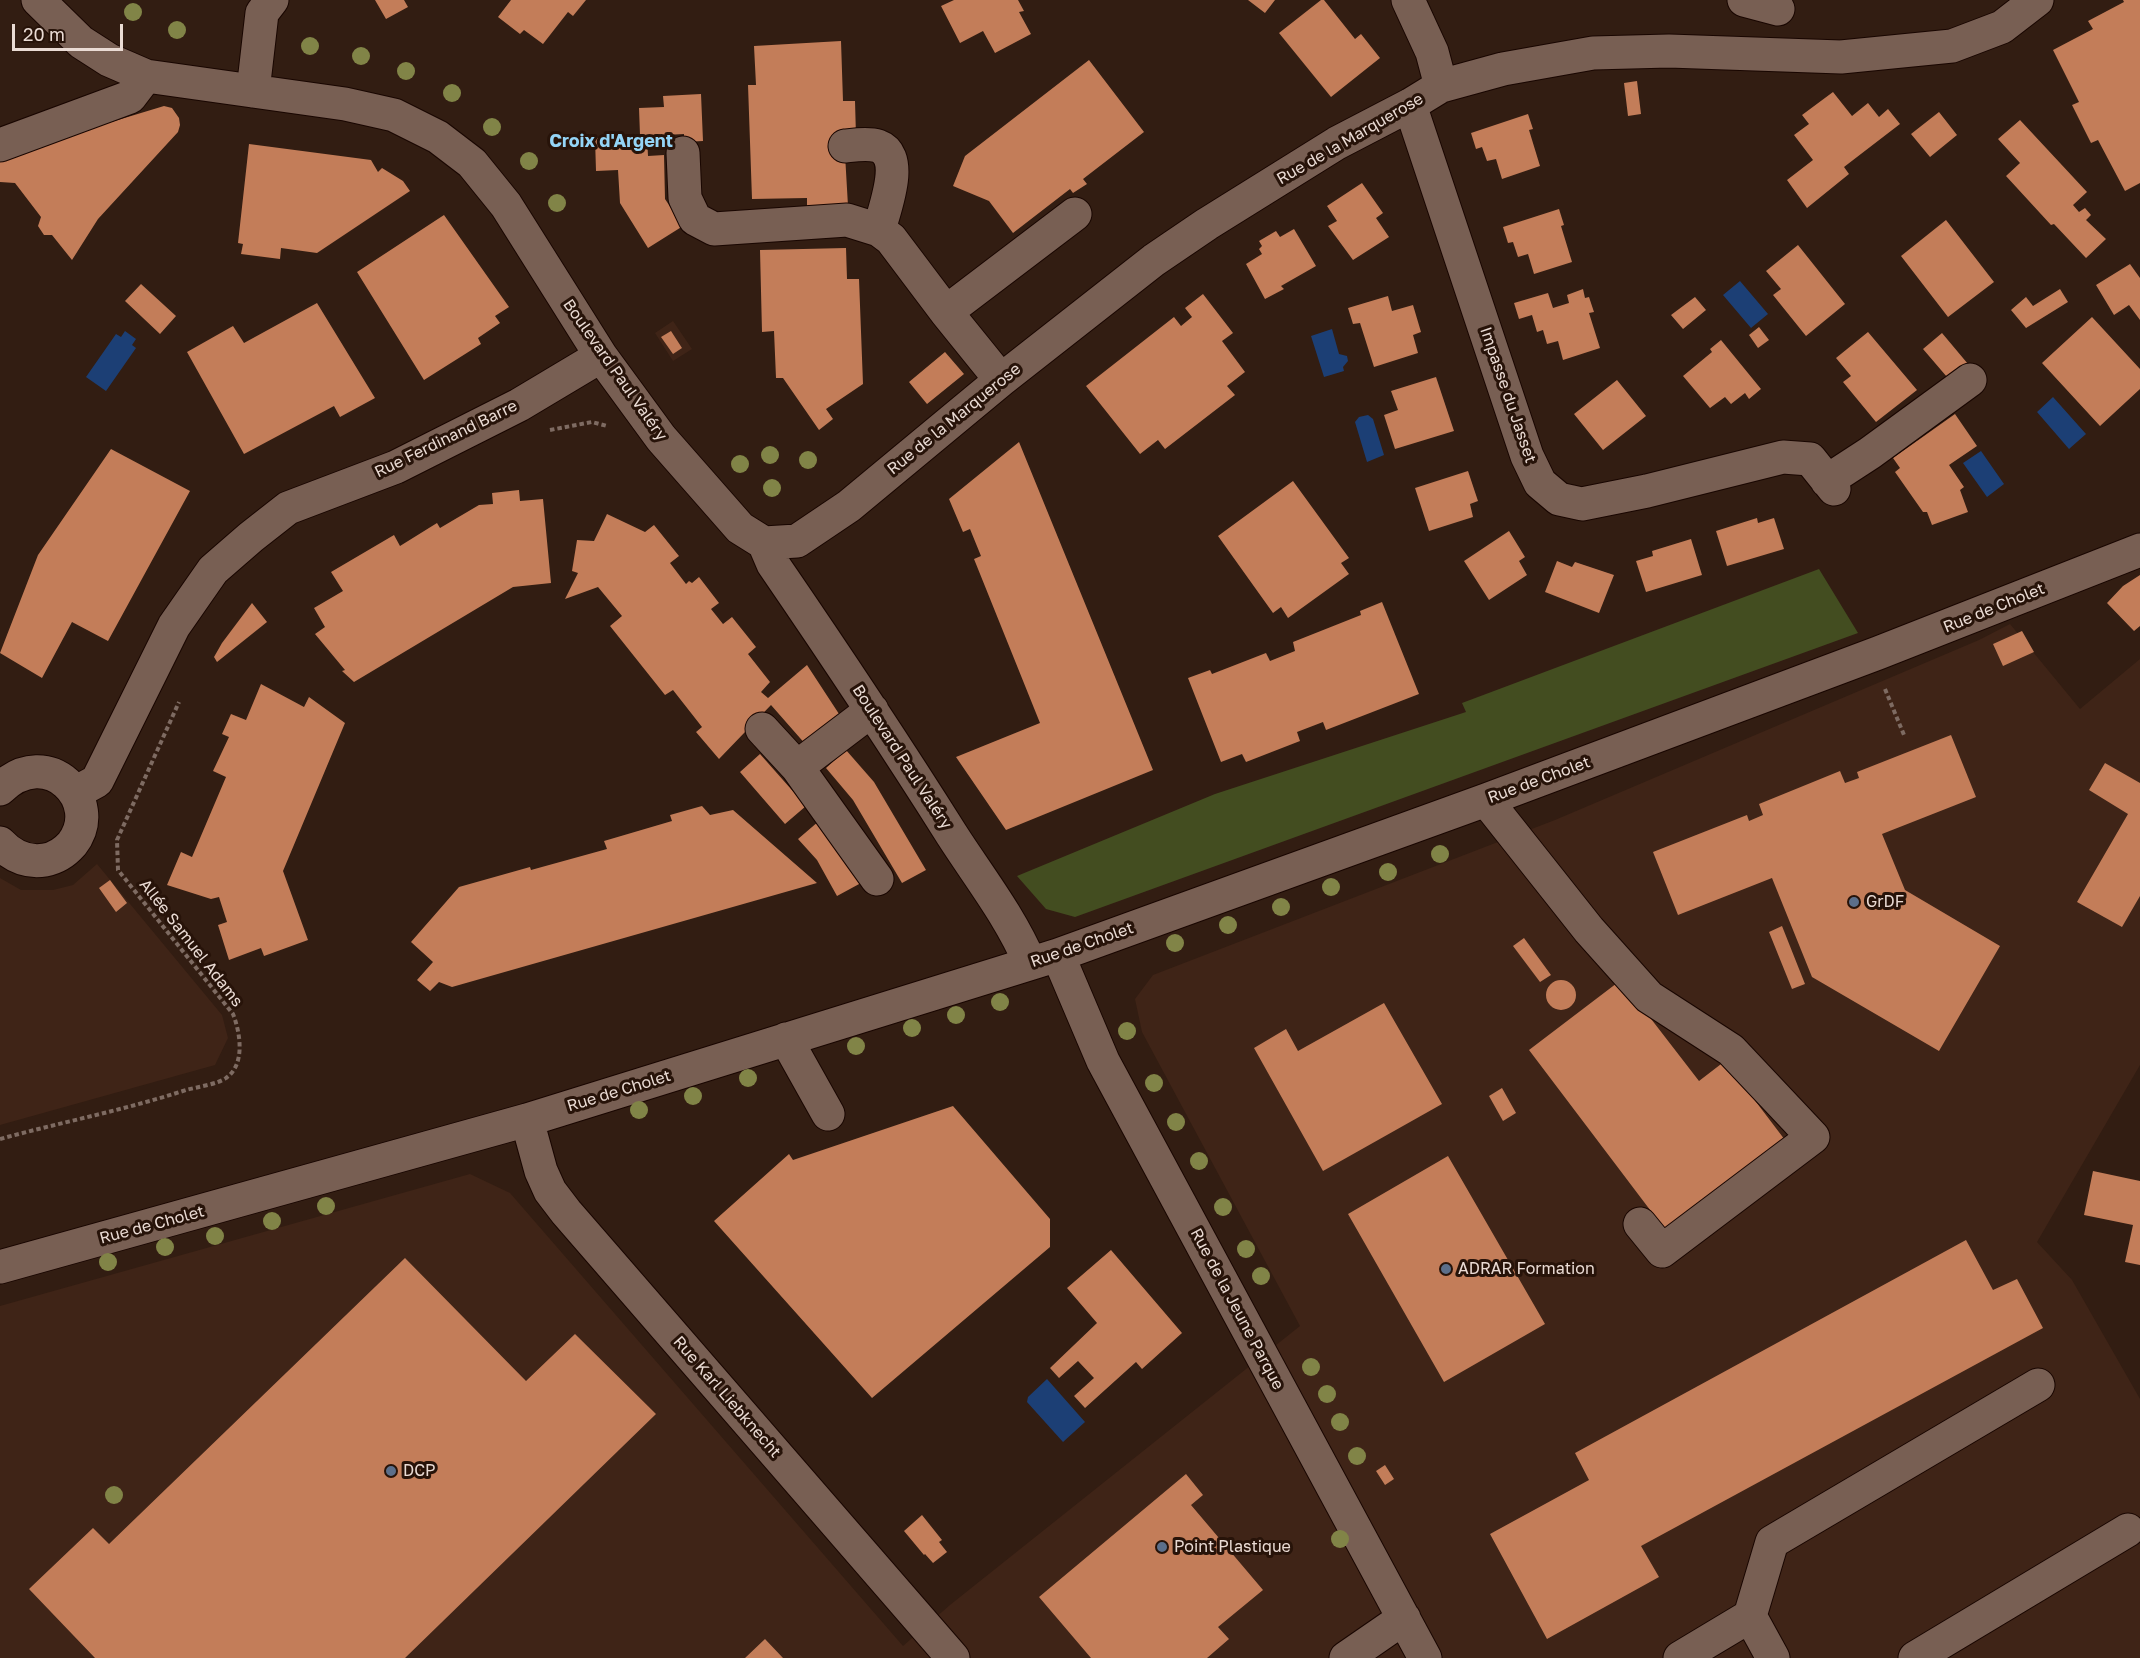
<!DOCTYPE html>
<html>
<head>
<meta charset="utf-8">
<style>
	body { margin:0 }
	#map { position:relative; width:2140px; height:1658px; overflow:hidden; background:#321d12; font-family:"Golos Text",sans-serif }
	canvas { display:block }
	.scale { position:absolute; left:12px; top:24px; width:111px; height:27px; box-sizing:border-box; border:3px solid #eadbd4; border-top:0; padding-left:8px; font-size:18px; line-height:21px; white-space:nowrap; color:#eadbd4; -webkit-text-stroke:4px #271309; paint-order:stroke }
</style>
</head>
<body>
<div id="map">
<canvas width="2140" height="1658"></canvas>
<div class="scale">20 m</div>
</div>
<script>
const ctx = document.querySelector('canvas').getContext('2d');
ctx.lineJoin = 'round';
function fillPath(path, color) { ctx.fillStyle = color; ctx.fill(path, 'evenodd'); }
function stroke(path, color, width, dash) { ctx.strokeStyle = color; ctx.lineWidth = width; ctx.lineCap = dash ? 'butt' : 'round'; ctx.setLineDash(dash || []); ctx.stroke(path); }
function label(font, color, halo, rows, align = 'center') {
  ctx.font = font + ' "Golos Text",sans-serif'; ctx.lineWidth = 6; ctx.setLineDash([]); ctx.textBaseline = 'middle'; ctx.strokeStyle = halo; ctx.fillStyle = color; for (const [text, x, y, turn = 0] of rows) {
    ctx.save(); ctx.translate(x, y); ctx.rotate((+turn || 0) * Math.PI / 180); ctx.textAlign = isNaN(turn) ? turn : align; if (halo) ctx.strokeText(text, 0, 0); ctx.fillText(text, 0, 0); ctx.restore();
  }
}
fillPath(new Path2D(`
	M673,321L692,349L673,361L655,333Z
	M2010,624L2080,709L2140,659V1065L2037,1242L2072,1280L2140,1399V1658H0V1306L470,1174L510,1193L903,1646L950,1605L1300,1326L1142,1032L1135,999L1153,975L1555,820L1979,640Z
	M97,864L222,1015L228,1038L215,1065L0,1125V878L21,890H53L73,885Z`), '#3f2417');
fillPath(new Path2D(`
	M1819,569L1858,633L1075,917L1046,909L1017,876L1215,794L1466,712L1462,703Z`), '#434d20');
fillPath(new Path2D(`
	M1740,281L1768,314L1751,328L1723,295Z
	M1332,329L1339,354L1347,356L1348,361L1343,367L1344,371L1324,377L1311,336Z
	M125,331L136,339L132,345L136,348L106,391L86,377L116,334L121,337Z
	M2053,397L2086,434L2069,449L2037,412Z
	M1368,415L1373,419L1384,455L1367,462L1355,422L1359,417Z
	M1981,451L2004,484L1987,497L1963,463Z
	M1047,1379L1085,1422L1063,1442L1027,1402L1028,1397Z`), '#1c3f75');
fillPath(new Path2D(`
	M375,0H404L408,7L386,19Z
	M511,0H586L573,16L568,12L543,44L524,30L520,34L498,17Z
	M954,0H1018L1024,11L1019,12L1031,34L995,53L983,31L960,43L941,6Z
	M1248,0H1275L1265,13Z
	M1321,0H1324L1355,39L1361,34L1380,58L1331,97L1279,33Z
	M2123,0H2140V183L2125,191L2098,140L2091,143L2072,105L2079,102L2053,50L2093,29L2088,21L2124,2Z
	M841,41L843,101H855L856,136L844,137L848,206L807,208V198L752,199L748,85H756L754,46Z
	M1089,60L1144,132L1083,179L1087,184L1073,193L1070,189L1013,233L989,201L953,186L965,156Z
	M1637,81L1641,114L1628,116L1624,83Z
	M1833,92L1852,116L1868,103L1879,117L1888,109L1900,124L1844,167L1849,174L1807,208L1787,180L1813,160L1794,135L1809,124L1802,115Z
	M701,94L703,141L684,142V134L647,136L648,156L664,155L665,199L683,226L648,248L620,203L618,170L596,171L595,138L640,135L639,108L664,107L663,96Z
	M164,106L172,108L179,118L180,125L178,132L98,219L72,260L52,235H44L38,226L41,217L15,183L0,182V160L42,143Z
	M1939,112L1957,135L1930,157L1911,134Z
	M1528,114L1533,129L1529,130L1540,166L1502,179L1496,159L1487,161L1482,147L1476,149L1471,133Z
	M2020,120L2087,192L2073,205L2079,212L2085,208L2091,215L2086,220L2106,239L2086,258L2054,224L2051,225L2006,176L2020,163L1998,139Z
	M249,144L371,160L378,172L382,168L403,181L410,191L317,253L281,248L280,259L241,254L243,244L238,243Z
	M1362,183L1383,213L1376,218L1389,237L1353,260L1328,226L1337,221L1327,206Z
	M1559,209L1564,225L1561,226L1572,262L1534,274L1528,254L1518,257L1513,242L1508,243L1503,227Z
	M444,215L509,307L495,316L500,323L478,338L481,344L424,380L357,272Z
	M1946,220L1994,282L1948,317L1901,256Z
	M1294,229L1316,266L1281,286L1284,289L1265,299L1246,264L1262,254L1259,249L1262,246L1259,241L1276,231L1280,237Z
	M1798,245L1845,304L1806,336L1773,295L1781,289L1766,271Z
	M846,248L847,279H859L863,384L826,409L833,419L819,430L783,378H776L774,331L762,332L760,250Z
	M2130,264L2140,278V320L2129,305L2114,315L2096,285Z
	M141,284L176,316L160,334L125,301Z
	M1583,289L1585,298L1589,297L1594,312L1589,313L1600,348L1563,360L1558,341L1547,344L1543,330L1537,332L1532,315L1519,319L1514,303L1548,293L1553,308L1569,303L1567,295Z
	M2060,289L2068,302L2026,328L2011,310L2026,297L2033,306Z
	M1203,294L1233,333L1222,341L1245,372L1227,386L1235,395L1165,449L1158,440L1140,454L1086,386L1174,317L1181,326L1192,317L1185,308Z
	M1388,296L1392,311L1413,305L1421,332L1413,335L1418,353L1374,367L1360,323L1353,324L1348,308Z
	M1695,297L1706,310L1683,329L1671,315Z
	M317,303L375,398L340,417L334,406L244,454L187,352L233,326L244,343Z
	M2092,317L2140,369V389L2100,426L2042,363Z
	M1759,327L1769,340L1758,348L1749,335Z
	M671,331L682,348L673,354L661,337Z
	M1868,332L1917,390L1876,422L1843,382L1851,376L1836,358Z
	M1942,333L1968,364L1947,377L1923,349Z
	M1721,340L1761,389L1749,399L1745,393L1731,404L1725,397L1710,408L1683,376L1712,352L1710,349Z
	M945,352L964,374L927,404L909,382Z
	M1436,377L1454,431L1395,449L1384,415L1398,410L1391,391Z
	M1617,380L1646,416L1603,450L1574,414Z
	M1955,414L1977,446L1949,465L1964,487L1960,490L1968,512L1932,525L1927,512H1923L1895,472L1900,468L1893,458Z
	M1019,442L1153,770L1006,830L956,757L1040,723L974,559L981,556L970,529L963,532L949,499Z
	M111,449L190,491L108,641L72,622L42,678L0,653L38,555Z
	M1468,471L1478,501L1470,504L1473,517L1429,531L1415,488Z
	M1293,481L1349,558L1341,563L1349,574L1288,618L1281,607L1273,613L1218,536Z
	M519,490L520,501L543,499L551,583L513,587L354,682L342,671L345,670L315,634L325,627L314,608L343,591L331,572L394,535L400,546L437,523L440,528L479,505L493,504L492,493Z
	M607,514L645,532L654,525L679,556L670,563L686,584L689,581L692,583L699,577L719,603L711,609L723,624L732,617L756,647L748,654L770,682L761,692L768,698L807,665L841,717L807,746L771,705L719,759L696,732L702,727L673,690L665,695L610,626L622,616L598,587L565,599L578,573L572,571L577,540L594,541Z
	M1757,518L1758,523L1774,518L1784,549L1727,566L1716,531Z
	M1509,531L1525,557L1519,561L1527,575L1489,600L1464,561Z
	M1691,539L1702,575L1646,592L1636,561L1653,556L1652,551Z
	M1557,561L1572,567L1575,562L1614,575L1599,613L1545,592Z
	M2140,575V626L2134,631L2107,603L2123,586Z
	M1382,602L1419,694L1326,730L1323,722L1297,732L1300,741L1246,762L1242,754L1221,762L1188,678L1210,670L1212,674L1266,653L1270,661L1295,651L1293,642L1361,615L1360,611Z
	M252,603L267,622L217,662L214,657L222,643Z
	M2022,631L2034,652L2003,666L1993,644Z
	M261,684L304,707L309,697L345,723L283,871L308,940L264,956L261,948L229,960L218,925L227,922L219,897L211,899L167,885L181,852L192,857L226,777L213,771L229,737L222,734L231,714L246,720Z
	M1951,735L1976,797L1882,834L1905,890L2000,946L1939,1051L1812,977L1772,878L1678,915L1653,852L1747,815L1749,821L1763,815L1759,804L1840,771L1845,783L1859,778L1857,772Z
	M846,750L874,782L926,870L902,883L853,800L826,768Z
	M760,754L806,806L785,824L740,772Z
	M2105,763L2140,783V896L2122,927L2077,902L2128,814L2089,790Z
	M702,806L710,815L733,810L817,883L452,987L439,982L430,991L417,980L433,962L411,942L459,887L530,867L531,870L607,849L604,841L672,821L670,815Z
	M819,821L861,883L837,896L817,860L798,839Z
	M110,880L127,903L116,912L99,888Z
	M1782,926L1805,984L1792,989L1769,932Z
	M1524,938L1551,975L1540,982L1513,946Z
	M1546 995a15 15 0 1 1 30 0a15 15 0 1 1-30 0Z
	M1621,980L1699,1081L1725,1061L1788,1144L1669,1235L1529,1050Z
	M1384,1003L1442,1104L1323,1171L1254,1048L1286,1029L1298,1051Z
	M1502,1088L1516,1113L1503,1121L1489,1096Z
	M953,1106L1050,1219V1247L872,1398L714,1221L789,1154L793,1160Z
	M1448,1156L1545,1324L1444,1382L1348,1214Z
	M2093,1171L2140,1181V1265L2125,1262L2133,1225L2084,1215Z
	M1966,1240L1993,1290L2017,1279L2043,1328L1641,1546L1659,1577L1547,1639L1490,1534L1589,1480L1575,1453Z
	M1111,1250L1182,1333L1142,1369L1136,1362L1085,1408L1074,1396L1094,1378L1078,1361L1059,1378L1050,1368L1097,1323L1067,1288Z
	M405,1258L526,1381L575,1334L656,1414L405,1658H95L29,1589L93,1528L109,1544Z
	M1385,1465L1394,1479L1385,1485L1376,1471Z
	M1186,1474L1203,1495L1191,1505L1263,1590L1218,1627L1229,1639L1207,1658H1091L1039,1597Z
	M922,1515L942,1540L939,1542L947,1552L933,1563L925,1554L924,1555L904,1531Z
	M765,1639L783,1658H745Z`), '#c37d59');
const minor = new Path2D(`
	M38,0L81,42L109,60L146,76L345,104L394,115L438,137L472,163L506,205L601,356L661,438L740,528L764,543L773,564C834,653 894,743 952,835C979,877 1010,916 1030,963
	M1408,0L1432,52L1441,86
	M1744,0L1778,9
	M253,91L262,13L272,0
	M1410,105L1527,456L1540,483L1559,499L1582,504L1647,491L1783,457L1810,459L1834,489
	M0,145L130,97L146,76
	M845,146C855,145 868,143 878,146C906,156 884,210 879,230
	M683,153L685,198L695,219L714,229L847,220L879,230L891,239L946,312L1001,380
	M946,312L1075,214
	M1827,481L1870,453L1970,380
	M764,543L797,541L849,506L1001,380L1154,260L1207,224L1337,143L1410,105L1441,86L1503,69L1593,53L1669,51L1841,57L1952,46L2002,27L2037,0
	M762,729L797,767L877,879
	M797,767L872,710
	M0,789C48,742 105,802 72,844C65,852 56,858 45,860C27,863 12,856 0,843
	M75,793L97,781L174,626L213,570L251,537L288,508L396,467L519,405L601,356
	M1486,800L1589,930L1649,997L1731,1050L1813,1137L1662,1251L1640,1224
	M1058,955L1103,1061L1425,1658
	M786,1039L828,1114
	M527,1120L541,1171L550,1191L566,1212L953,1658
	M0,1267L527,1120L1058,955L1486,800L1878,653L2140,550
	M1750,1616L1772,1542L2038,1385
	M1346,1658L1404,1618
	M1680,1658L1750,1616L1773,1658
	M1915,1658L2128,1530`);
stroke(minor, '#190601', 35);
stroke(new Path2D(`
	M550,430L592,422L607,426
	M1885,689L1904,735
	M0,1139C62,1122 125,1110 186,1090C197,1087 218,1084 226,1078C246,1064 240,1032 233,1014L118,870L117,840L179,702`), '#7e6b62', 4, [4.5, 3]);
stroke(minor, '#785f53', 33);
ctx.fillStyle = '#818447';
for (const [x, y] of [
	[133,12],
	[177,30],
	[310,46],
	[361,56],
	[406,71],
	[452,93],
	[492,127],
	[529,161],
	[557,203],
	[770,455],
	[808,460],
	[740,464],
	[772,488],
	[1440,854],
	[1388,872],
	[1331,887],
	[1281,907],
	[1228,925],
	[1175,943],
	[1000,1002],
	[956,1015],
	[912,1028],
	[1127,1031],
	[856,1046],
	[748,1078],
	[1154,1083],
	[693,1096],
	[639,1110],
	[1176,1122],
	[1199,1161],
	[326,1206],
	[1223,1207],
	[272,1221],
	[215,1236],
	[165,1247],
	[1246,1249],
	[108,1262],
	[1261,1276],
	[1311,1367],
	[1327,1394],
	[1340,1422],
	[1357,1456],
	[114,1495],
	[1340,1539]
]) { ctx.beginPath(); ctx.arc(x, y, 9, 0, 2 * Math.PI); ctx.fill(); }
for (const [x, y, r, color] of [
	[1854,902,6,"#5c6f8a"],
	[1446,1269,6,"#5c6f8a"],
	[391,1471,6,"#5c6f8a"],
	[1162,1547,6,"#5c6f8a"]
]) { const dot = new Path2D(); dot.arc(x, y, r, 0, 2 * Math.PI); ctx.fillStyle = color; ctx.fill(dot); stroke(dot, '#271309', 2); }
label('16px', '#eadbd4', '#271309', [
	["Rue de la Marquerose",1350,139,-30],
	["Boulevard Paul Valéry",615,370,55],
	["Impasse du Jasset",1508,395,71],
	["Rue de la Marquerose",954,419,-39],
	["Rue Ferdinand Barre",446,439,-26],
	["Rue de Cholet",1994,608,-22],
	["Boulevard Paul Valéry",902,757,57],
	["Rue de Cholet",1539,780,-20],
	["Allée Samuel Adams",191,943,52],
	["Rue de Cholet",1082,945,-19],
	["Rue de Cholet",619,1091,-17],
	["Rue de Cholet",152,1225,-15],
	["Rue de la Jeune Parque",1237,1309,62],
	["Rue Karl Liebknecht",727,1397,49]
]);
label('16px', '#eadbd4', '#271309', [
	["GrDF",1866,902],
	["ADRAR Formation",1458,1269],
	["DCP",403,1471],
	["Point Plastique",1174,1547]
], 'left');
label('bold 18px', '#94d4f6', '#271309', [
	["Croix d'Argent",611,141]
]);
</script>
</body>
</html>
